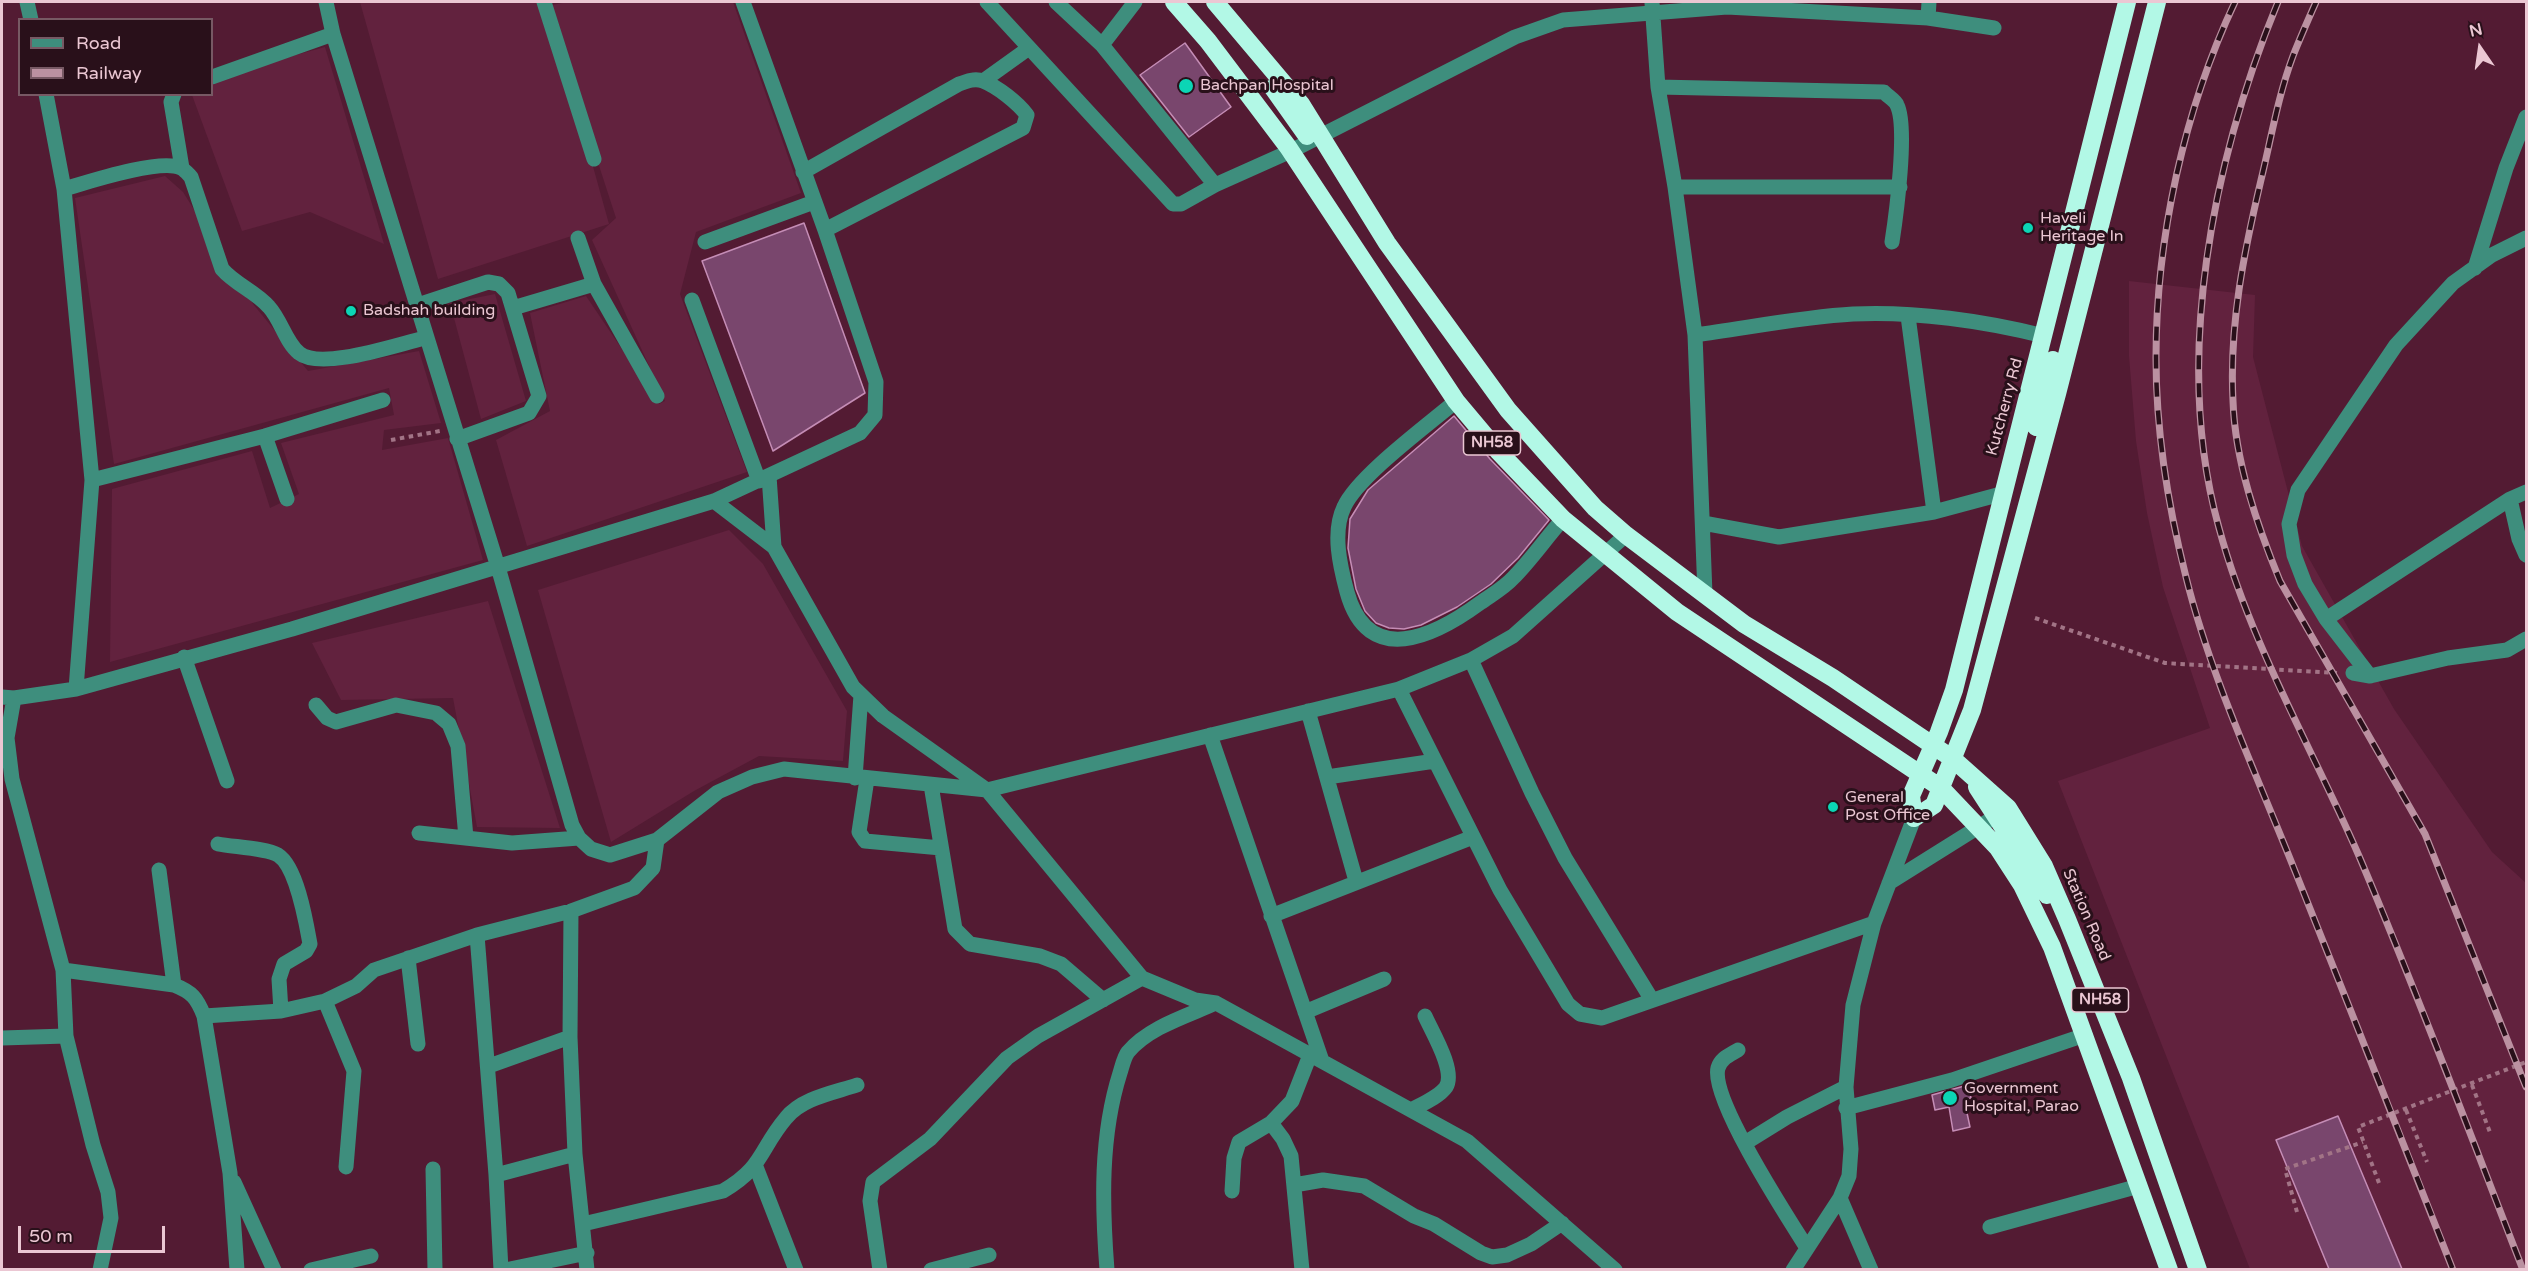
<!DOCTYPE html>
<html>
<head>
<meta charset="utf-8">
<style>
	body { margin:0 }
	#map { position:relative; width:2528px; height:1271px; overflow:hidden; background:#531b33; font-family:"Varela Round",sans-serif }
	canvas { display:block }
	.frame { position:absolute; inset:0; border:3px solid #ebc7d3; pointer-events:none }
	.legend { position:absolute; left:18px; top:18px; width:195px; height:78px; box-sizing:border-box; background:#29101a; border:2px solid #775964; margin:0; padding:8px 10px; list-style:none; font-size:18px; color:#ebc7d3 }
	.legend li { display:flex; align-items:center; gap:12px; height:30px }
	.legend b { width:30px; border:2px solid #775964 }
	.north { position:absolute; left:2450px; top:18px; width:60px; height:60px; -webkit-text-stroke:4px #29101a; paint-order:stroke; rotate:347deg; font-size:16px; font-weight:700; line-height:24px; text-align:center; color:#ebc7d3 }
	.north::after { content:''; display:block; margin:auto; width:21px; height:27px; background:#ebc7d3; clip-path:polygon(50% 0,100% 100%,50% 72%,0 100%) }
	.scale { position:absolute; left:18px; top:1226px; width:147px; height:27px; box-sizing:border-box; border:3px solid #ebc7d3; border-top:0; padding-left:8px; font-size:18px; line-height:21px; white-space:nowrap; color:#ebc7d3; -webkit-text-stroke:4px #29101a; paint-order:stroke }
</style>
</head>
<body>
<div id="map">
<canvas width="2528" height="1271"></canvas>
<div class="frame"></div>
<ul class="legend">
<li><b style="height:8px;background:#3e8e7d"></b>Road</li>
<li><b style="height:8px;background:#bb91a1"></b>Railway</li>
</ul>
<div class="north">N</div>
<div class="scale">50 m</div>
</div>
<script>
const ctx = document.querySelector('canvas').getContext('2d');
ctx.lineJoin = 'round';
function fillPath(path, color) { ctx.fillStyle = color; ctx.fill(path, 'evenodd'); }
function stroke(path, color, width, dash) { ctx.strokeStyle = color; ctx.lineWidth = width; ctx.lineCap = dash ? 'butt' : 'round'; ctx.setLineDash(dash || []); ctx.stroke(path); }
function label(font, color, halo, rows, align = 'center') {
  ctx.font = font + ' "Varela Round",sans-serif'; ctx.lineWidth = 6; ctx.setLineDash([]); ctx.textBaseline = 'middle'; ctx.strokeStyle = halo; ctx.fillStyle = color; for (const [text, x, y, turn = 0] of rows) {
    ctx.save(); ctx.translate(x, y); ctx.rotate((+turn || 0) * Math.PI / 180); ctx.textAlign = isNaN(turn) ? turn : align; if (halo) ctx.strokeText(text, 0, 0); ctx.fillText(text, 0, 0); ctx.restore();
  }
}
fillPath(new Path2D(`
	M360,2H547L548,6L567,2H733L801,193L696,232L680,294L747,472L527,546L496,440L550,411L530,313L586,296L659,404L665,401L592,240L616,218L555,30L609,224L438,279Z
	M325,47L384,244L310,212L242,231L192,95L212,94V78Z
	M165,176L183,192L253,304L308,371L419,351L441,423L384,430L382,450L448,438L483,560L110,662L112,489L252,451L270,508L299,494L281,443L394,415L389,388L114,464L75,198Z
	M2129,281L2255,295L2253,357L2302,546L2394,709L2492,852L2526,883V1269H2250L2058,781L2210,728L2163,587L2147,513L2136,441L2129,356Z
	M495,294L526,401L481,419L450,303Z
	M729,530L763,564L847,711L843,761L759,756L694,791L611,842L538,590Z
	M488,601L560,828L477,827L453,698L341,700L312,643Z`), '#62223e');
const building = new Path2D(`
	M1185,43L1231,107L1189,137L1140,75Z
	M804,223L865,393L773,451L702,261Z
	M1454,416L1490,459L1549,520L1518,558L1491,584L1457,607L1421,625L1404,629L1389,628L1376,623L1365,611L1356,589L1348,548L1350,519L1368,490Z
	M1968,1085L1971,1098L1964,1099L1970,1127L1953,1131L1949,1107L1935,1110L1932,1095Z
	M2338,1116L2402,1269H2329L2276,1140Z`);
fillPath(building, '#79466d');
stroke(building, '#c58db6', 1.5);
stroke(new Path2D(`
	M391,440L440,431
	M2035,618L2165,663L2337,673
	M2472,1085L2491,1135
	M2406,1110L2427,1162
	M2379,1183L2358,1127L2526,1062
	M2297,1212L2285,1169L2363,1142`), '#a27486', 4, [4.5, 4.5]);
stroke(new Path2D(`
	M27,2L31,20
	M326,2L333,34L498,567L572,825L579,838L591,849L610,855L657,840L718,792L752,777L784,769L987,790L1142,978L1195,1000L1216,1003L1467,1141L1615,1270
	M544,2L594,159
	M987,2L1173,204H1181L1215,185L1291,151L1515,37L1563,20L1727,7L1928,18L1994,28
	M1056,2L1102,45L1215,185
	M1652,3L1658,87L1675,187L1695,335L1705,594
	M1928,18L1929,2
	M1102,45L1135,2
	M212,77L333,34
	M983,81L1029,48
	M1658,87L1884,92C1887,96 1895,100 1897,105C1908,127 1896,216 1892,242
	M46,94L64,189L92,480L76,689
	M174,94L171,102L182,168
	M803,172L959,84C967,81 975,78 983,81C998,87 1018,103 1027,115L1023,128L825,230
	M1675,187H1900
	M64,189C88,182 160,158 181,168C185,170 188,174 191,177L222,269C236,285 255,291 269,307C281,320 286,343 299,353C321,371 398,344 425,338
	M578,238L594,284L657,396
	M705,242L814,202
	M2475,268L2506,168L2526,117
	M692,300L759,481
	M418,305L488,282L499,284L508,293L539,396L529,413L457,439
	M513,308L594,284
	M1908,316L1934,512
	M1695,335C1747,328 1801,317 1853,314C1914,311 1985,321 2044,336
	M1456,401C1428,425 1358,476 1344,507C1332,532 1340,566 1347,592C1368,669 1435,636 1480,603C1491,595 1504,588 1513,578C1531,560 1546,538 1563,519
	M265,436L287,499
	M769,476L774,547
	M92,480L265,436L383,400
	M2510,499L2519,539L2526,555
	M714,501L774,547L853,687L883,716L987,790L1399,689L1471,660L1513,636L1626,535
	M1703,523L1779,537L1934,512L2001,494
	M2326,619L2510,499L2526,492
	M184,657L227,781
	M1471,660L1532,793L1565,858L1652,1000
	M2353,673L2370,676L2448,658L2507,650L2526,639
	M2370,676L2326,619L2305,584L2294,555L2289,524L2298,490L2396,345L2453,283L2492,255L2526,238
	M1399,689L1500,890L1568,1004L1580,1014L1602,1018L1874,923
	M2,697L14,698L76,689L292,629L714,501L860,433L875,415L876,382L825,230L743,2
	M14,698L7,738L12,779L63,970L66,1036L93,1145L108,1192L111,1218L100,1270
	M316,705L327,718L336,722L396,705L436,713L449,724L458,746L466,838
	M1308,711L1356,881
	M1210,735L1322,1061
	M1327,777L1435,761
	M855,778L861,695
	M867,779L859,832L865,841L941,848
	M931,785L955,929L970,944L1040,956L1061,964L1103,1000
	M419,833L512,843L579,838
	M218,844C233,847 266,848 278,855C297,867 306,922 310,944L306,951L284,964L279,979L281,1011
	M159,870L174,985
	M1889,883L2004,811
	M571,911L570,1037L575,1154L587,1270
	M1271,916L1473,837
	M477,935L496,1175L575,1154
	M408,958L418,1044
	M63,970L174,985C192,992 197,998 204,1016
	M325,1001L354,1071L346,1167
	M1305,1012L1384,979
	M2,1038L66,1036
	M1738,1050C1730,1055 1721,1058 1718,1068C1710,1098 1788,1218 1807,1248
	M489,1066L570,1037
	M1846,1108L1952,1080L2085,1035
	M1411,1110C1422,1104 1439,1097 1446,1087C1456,1071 1432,1032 1425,1016
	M1271,1123L1283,1139L1291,1156L1302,1270
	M1745,1143L1787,1117L1846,1087
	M756,1167L796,1270
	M433,1169L435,1270
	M496,1175L501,1270
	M234,1182L274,1270
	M1294,1185L1323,1180L1364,1186L1414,1216L1434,1224L1481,1253L1492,1257L1507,1255L1531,1244L1562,1223
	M1232,1191L1234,1158L1239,1142L1271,1123L1292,1101L1310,1055
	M1840,1198L1871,1270
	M583,1224L723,1191C764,1167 759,1150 786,1118C802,1098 833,1093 857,1085
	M1990,1227L2139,1186
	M237,1270L230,1173L204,1016L281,1011L325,1001L356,986L374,970L477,935L571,911L634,888L653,868L657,840
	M311,1270L371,1256
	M505,1270L587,1253
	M880,1270L870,1201L873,1182L930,1139L1007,1058L1038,1036L1142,978
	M931,1270L989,1255
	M1107,1270C1102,1205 1100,1136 1120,1073C1122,1067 1124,1057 1128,1052C1149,1027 1187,1016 1216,1003
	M1793,1270L1840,1198L1849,1176L1851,1149L1846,1087L1853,1005L1874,923L1914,818`), '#3e8e7d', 15);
stroke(new Path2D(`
	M1174,2L1208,41L1288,147L1456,401L1498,451L1563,519L1677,612L1941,788L1998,848L2022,885L2052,947L2169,1270
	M1215,2L1301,104L1387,243L1508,410L1595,508L1626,535L1744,624L1833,678L1953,759L2008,808L2044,866L2067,919L2131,1078L2198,1270
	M2127,2L1954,690L1939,732L1911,796L1914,818L1934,805L1972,710L2057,394L2157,2
	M1273,88L1307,136
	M2036,427L2053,360
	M1977,787L2047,895`), '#b2f8e6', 18);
const rail = new Path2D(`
	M2235,2C2184,110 2156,238 2156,358C2156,431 2168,506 2186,577C2211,678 2257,775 2295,871C2348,1004 2401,1136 2453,1270
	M2278,2C2213,159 2172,360 2219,528C2250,643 2312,748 2359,856C2417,992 2469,1131 2523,1270
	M2316,2C2308,20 2300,38 2293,56C2278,96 2271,139 2261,180C2244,252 2229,325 2233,401C2235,461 2257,525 2280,581L2425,834L2526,1087`);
stroke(rail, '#bb91a1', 7);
stroke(rail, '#29101a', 4.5, [14]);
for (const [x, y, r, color] of [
	[1186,86,8,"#0bd5b5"],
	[2028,228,6,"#0bd5b5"],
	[351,311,6,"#0bd5b5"],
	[1833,807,6,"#0bd5b5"],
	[1950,1098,8,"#0bd5b5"]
]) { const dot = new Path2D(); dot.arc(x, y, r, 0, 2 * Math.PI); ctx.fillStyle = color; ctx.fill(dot); stroke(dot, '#29101a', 2); }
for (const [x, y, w] of [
	[1492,443,57],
	[2100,1000,57]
]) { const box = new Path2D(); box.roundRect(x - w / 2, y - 12, w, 24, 4.5); ctx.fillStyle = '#29101a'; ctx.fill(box); stroke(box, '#ebc7d3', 1.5); }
label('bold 15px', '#ebc7d3', null, [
	["NH58",1492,443],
	["NH58",2100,1000]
]);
label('16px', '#ebc7d3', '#29101a', [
	["Bachpan Hospital",1200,86],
	["Haveli",2040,219],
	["Heritage In",2040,237],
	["Badshah building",363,311],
	["General",1845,798],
	["Post Office",1845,816],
	["Government",1964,1089],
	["Hospital, Parao",1964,1107]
], 'left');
label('16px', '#ebc7d3', '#29101a', [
	["Kutcherry Rd",2005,407,-75],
	["Station Road",2086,915,67]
]);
</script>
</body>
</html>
